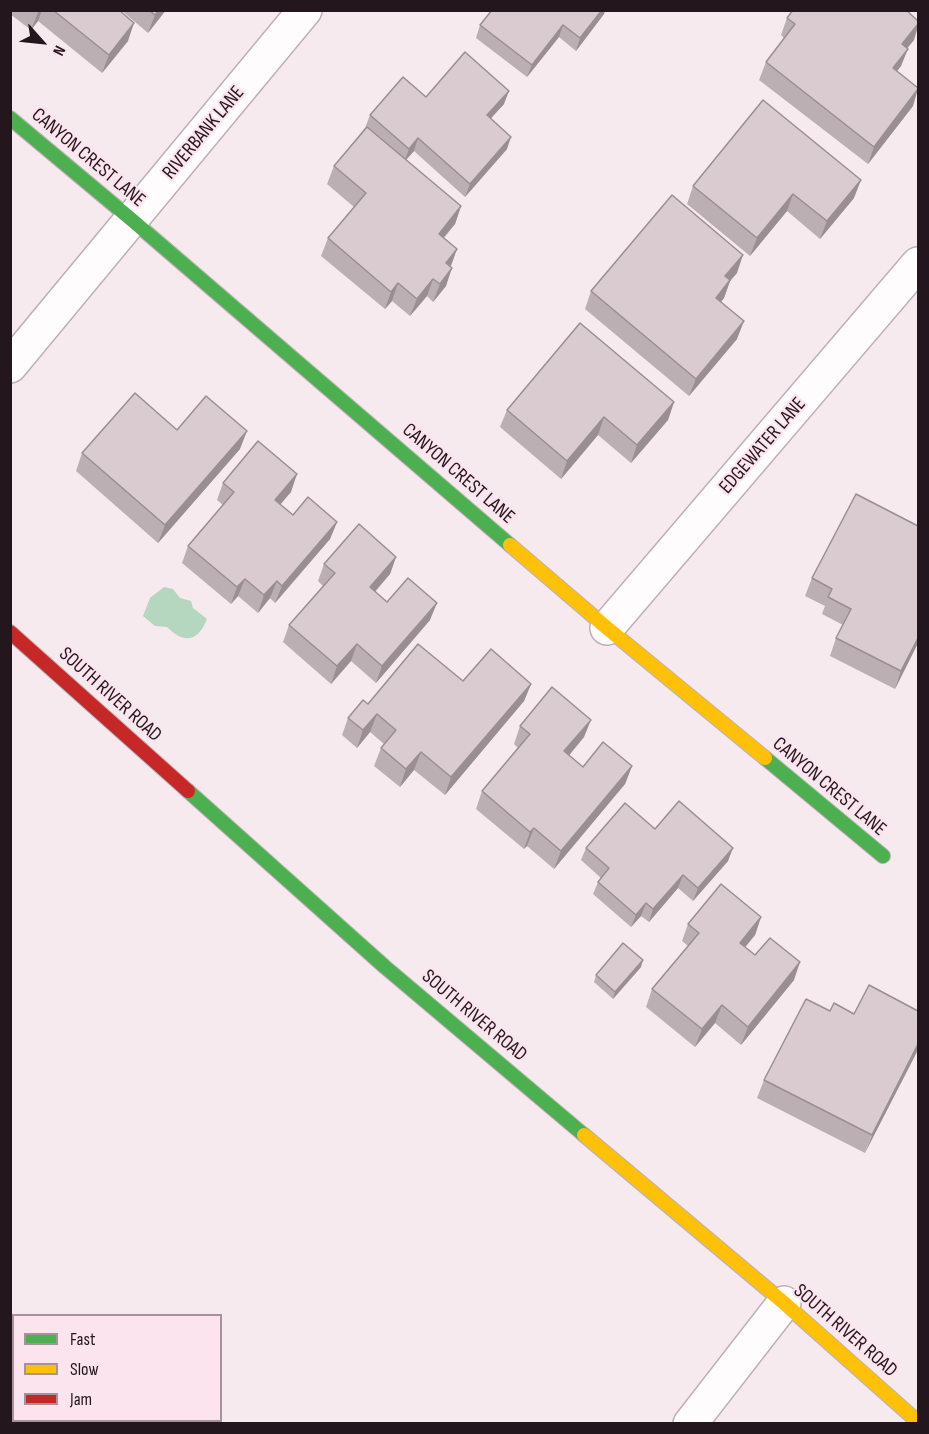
<!DOCTYPE html>
<html>
<head>
<meta charset="utf-8">
<style>
	body { margin:0 }
	#map { position:relative; width:929px; height:1434px; overflow:hidden; background:#f6eaef; font-family:"Sofia Sans Condensed",sans-serif }
	canvas { display:block }
	.frame { position:absolute; inset:0; border:12px solid #23161c; pointer-events:none }
	.legend { position:absolute; left:12px; top:1314px; width:210px; height:108px; box-sizing:border-box; background:#fce4ee; border:2px solid #a5929a; margin:0; padding:8px 10px; list-style:none; font-size:18px; color:#23161c }
	.legend li { display:flex; align-items:center; gap:12px; height:30px }
	.legend b { width:30px; border:2px solid #a5929a }
	.north { position:absolute; left:12px; top:12px; width:60px; height:60px; -webkit-text-stroke:4px #fce4ee; paint-order:stroke; rotate:117deg; font-size:16px; font-weight:700; line-height:24px; text-align:center; color:#23161c }
	.north::after { content:''; display:block; margin:auto; width:21px; height:27px; background:#23161c; clip-path:polygon(50% 0,100% 100%,50% 72%,0 100%) }
</style>
</head>
<body>
<div id="map">
<canvas width="929" height="1434"></canvas>
<div class="frame"></div>
<ul class="legend">
<li><b style="height:8px;background:#4caf50"></b>Fast</li>
<li><b style="height:8px;background:#ffc107"></b>Slow</li>
<li><b style="height:8px;background:#c62828"></b>Jam</li>
</ul>
<div class="north">N</div>
</div>
<script>
const ctx = document.querySelector('canvas').getContext('2d');
ctx.lineJoin = 'round';
function fillPath(path, color) { ctx.fillStyle = color; ctx.fill(path, 'evenodd'); }
function stroke(path, color, width, dash) { ctx.strokeStyle = color; ctx.lineWidth = width; ctx.lineCap = dash ? 'butt' : 'round'; ctx.setLineDash(dash || []); ctx.stroke(path); }
function label(font, color, halo, rows, align = 'center') {
  ctx.font = font + ' "Sofia Sans Condensed",sans-serif'; ctx.lineWidth = 4.5; ctx.setLineDash([]); ctx.textBaseline = 'middle'; ctx.strokeStyle = halo; ctx.fillStyle = color; for (const [text, x, y, turn = 0] of rows) {
    ctx.save(); ctx.translate(x, y); ctx.rotate((+turn || 0) * Math.PI / 180); ctx.textAlign = isNaN(turn) ? turn : align; if (halo) ctx.strokeText(text, 0, 0); ctx.fillText(text, 0, 0); ctx.restore();
  }
}
fillPath(new Path2D(`
	M164,587L173,589L180,598L191,601L193,608L207,619C198,642 184,644 167,627L155,626L143,616L150,598Z`), '#b5d6bf');
const street = new Path2D(`
	M10,366L305,10
	M607,628L918,264
	M690,1424L784,1303`);
const fast = new Path2D(`
	M10,118L132,220L510,545
	M765,758L883,856
	M188,791L385,967L584,1135`);
const slow = new Path2D(`
	M510,545L607,628L765,758
	M584,1135L784,1303L918,1422`);
const jam = new Path2D(`
	M10,632L188,791`);
stroke(street, '#bdb0b6', 36);
stroke(fast, '#bdb0b6', 16);
stroke(slow, '#bdb0b6', 16);
stroke(jam, '#bdb0b6', 16);
stroke(street, '#fefcfd', 33);
stroke(fast, '#4caf50', 14);
stroke(slow, '#ffc107', 14);
stroke(jam, '#c62828', 14);
fillPath(new Path2D(`
	M10,10H120L128,41L102,73L38,21L31,30L10,14Z
	M121,10H166L148,33Z
	M492,10H605L604,14L576,51L559,37L527,77L476,38L480,25Z
	M787,18L914,40L907,48L901,66L897,71L913,106L868,164L759,80L766,62L784,38L781,35Z
	M504,104L491,118L507,149L465,197L414,151L406,160L461,206L455,224L444,238L450,267L446,286L433,302L427,296L410,316L392,301L385,309L321,256L328,238L354,207L327,184L334,166L365,128L370,115Z
	M693,186L854,198L820,239L787,211L750,256L687,204Z
	M737,273L730,281L724,298L721,302L737,339L689,396L585,309L591,291Z
	M674,402L668,420L631,463L598,435L561,479L500,427L507,410Z
	M177,430L240,449L158,543L76,471L82,453Z
	M223,483L291,492L280,504L293,515L337,522L330,539L275,603L270,598L258,613L238,596L231,604L182,563L188,546L223,505L217,500Z
	M856,494L918,643L895,689L830,656L836,638L843,625L822,614L825,606L805,596L812,578Z
	M396,557L390,574L375,592L387,602L430,620L376,683L351,661L331,684L283,642L289,625L323,586L318,581L324,564Z
	M463,681L531,684L524,701L445,795L414,770L400,787L374,766L381,748L384,744L370,732L357,748L342,735L348,718L368,704Z
	M520,726L584,737L569,755L583,767L632,766L625,784L554,869L527,846L524,849L476,809L482,791L518,748L514,744Z
	M655,829L728,861L693,901L678,888L649,922L641,916L631,927L593,894L598,882L601,878L581,860L586,848Z
	M761,917L755,935L745,947L755,955L794,980L741,1045L715,1023L695,1047L646,1007L652,989L688,946L682,941L688,924Z
	M641,967L613,999L594,982L596,975Z
	M918,1011L865,1153L757,1098L764,1080L854,1014Z`), '#bbafb4');
fillPath(new Path2D(`
	M39,10H42L38,21L31,30Z
	M159,10H166L148,33L155,15Z
	M602,10H605L604,14L576,51L580,38Z
	M134,23L128,41L102,73L109,55Z
	M918,24V27L914,40L896,62L902,44Z
	M563,25L559,37L527,77L532,65Z
	M908,49L901,66L886,85L893,68Z
	M918,89L913,106L868,164L874,147Z
	M509,91L504,104L482,128L487,115Z
	M511,137L507,149L465,197L470,184Z
	M418,138L414,151L404,162L409,149Z
	M861,180L854,198L820,239L827,221Z
	M793,194L787,211L750,256L757,238Z
	M461,206L455,224L432,251L439,234Z
	M457,249L451,266L446,263Z
	M743,255L737,273L730,281L724,298L710,315L725,276Z
	M452,268L446,286L433,302L440,284Z
	M433,279L427,296L410,316L417,299Z
	M398,283L392,301L385,309L391,292Z
	M744,321L737,339L689,396L696,379Z
	M674,402L668,420L631,463L637,445Z
	M604,417L598,435L561,479L567,461Z
	M247,431L240,449L158,543L165,525Z
	M297,474L291,492L269,518L275,500Z
	M337,522L330,539L275,603L282,586Z
	M396,557L390,574L363,605L370,587Z
	M245,579L238,596L231,604L237,587Z
	M277,581L270,598L258,613L264,595Z
	M437,603L430,620L376,683L382,666Z
	M918,638V643L895,689L901,671Z
	M357,644L351,661L331,684L337,666Z
	M531,684L524,701L445,795L451,777Z
	M377,714L370,732L357,748L363,730Z
	M591,720L584,737L558,769L564,751Z
	M421,752L414,770L400,787L406,769Z
	M632,766L625,784L554,869L561,851Z
	M534,828L527,846L524,849L530,832Z
	M733,848L728,861L693,901L698,888Z
	M683,875L678,888L649,922L653,909Z
	M646,903L641,916L631,927L636,915Z
	M761,917L755,935L734,961L740,943Z
	M643,960L641,967L613,999L615,992Z
	M800,962L794,980L741,1045L748,1027Z
	M722,1005L715,1023L695,1047L702,1029Z
	M918,1044V1050L865,1153L872,1135Z`), '#998e92');
const building = new Path2D(`
	M53,10H119L134,23L109,55Z
	M149,10H159L155,15Z
	M492,10H602L580,38L563,25L532,65L480,25Z
	M793,10H906L918,21V24L902,44L908,49L893,68L918,88V89L874,147L766,62L795,24L787,18Z
	M465,52L509,91L487,115L511,137L470,184L418,138L409,149L370,115L403,77L426,97Z
	M763,100L861,180L827,221L793,194L757,238L693,186Z
	M367,127L461,206L439,234L457,249L446,263L452,268L440,284L433,279L417,299L398,283L391,292L328,238L366,193L334,166Z
	M672,195L743,255L725,276L730,280L716,298L744,321L696,379L591,291Z
	M580,323L674,402L637,445L604,417L567,461L507,410Z
	M135,393L177,430L206,396L247,431L165,525L82,453Z
	M258,441L297,474L275,500L293,515L308,497L337,522L282,586L277,581L264,595L245,579L237,587L188,546L234,492L223,483Z
	M856,494L918,526V638L901,671L836,638L851,609L828,597L832,589L812,578Z
	M359,524L396,557L370,587L387,602L408,578L437,603L382,666L357,644L337,666L289,625L335,573L324,564Z
	M418,644L463,681L491,649L531,684L451,777L421,752L406,769L381,748L396,730L377,714L363,730L348,718L363,700L368,704Z
	M552,687L591,720L564,751L583,767L603,742L632,766L561,851L534,828L530,832L482,791L530,734L520,726Z
	M679,801L733,848L698,888L683,875L653,909L646,903L636,915L598,882L609,868L586,848L625,803L655,829Z
	M721,884L761,917L740,943L755,955L770,938L800,962L748,1027L722,1005L702,1029L652,989L699,933L688,924Z
	M623,943L643,960L615,992L596,975Z
	M869,985L918,1011V1044L872,1135L764,1080L806,999L830,1011L834,1003L854,1014Z`);
fillPath(building, '#dacbd1');
stroke(building, '#998e92', 1.5);
label('20px', '#23161c', '#fce4ee', [
	["RIVERBANK LANE",204,133,-50],
	["CANYON CREST LANE",88,158,40],
	["EDGEWATER LANE",763,446,-49],
	["CANYON CREST LANE",458,474,41],
	["SOUTH RIVER ROAD",110,695,42],
	["CANYON CREST LANE",829,787,40],
	["SOUTH RIVER ROAD",474,1016,40],
	["SOUTH RIVER ROAD",845,1331,41]
]);
</script>
</body>
</html>
